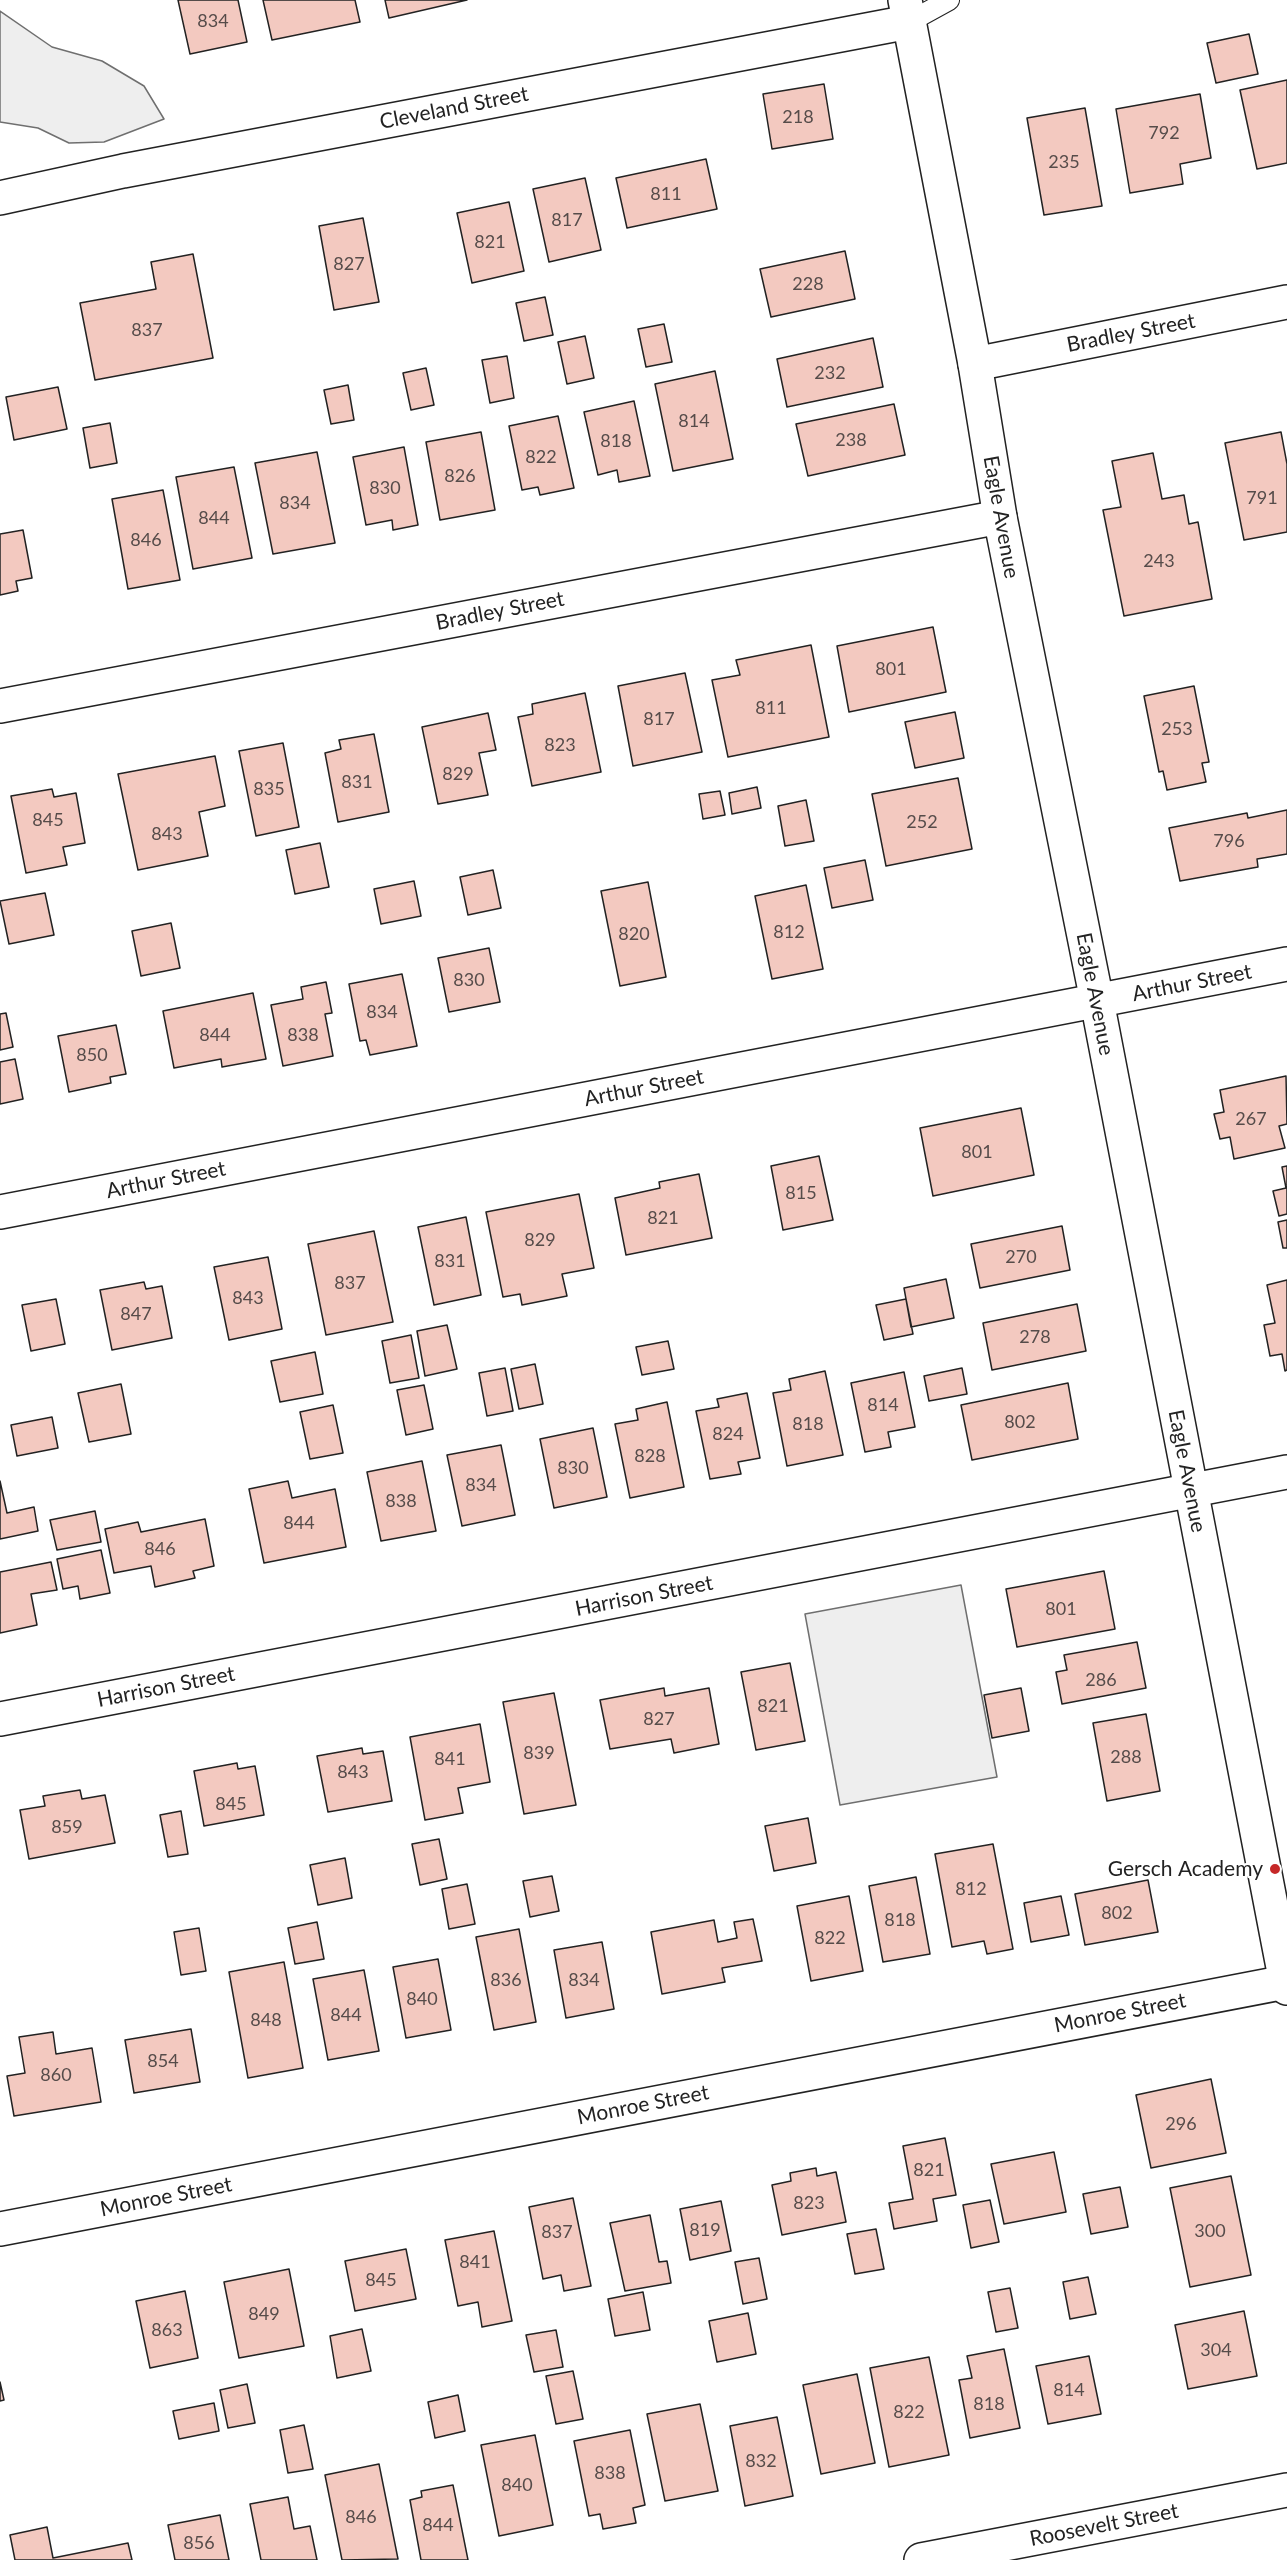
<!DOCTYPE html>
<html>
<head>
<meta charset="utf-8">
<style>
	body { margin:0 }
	canvas { display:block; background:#fff }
</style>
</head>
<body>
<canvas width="1287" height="2560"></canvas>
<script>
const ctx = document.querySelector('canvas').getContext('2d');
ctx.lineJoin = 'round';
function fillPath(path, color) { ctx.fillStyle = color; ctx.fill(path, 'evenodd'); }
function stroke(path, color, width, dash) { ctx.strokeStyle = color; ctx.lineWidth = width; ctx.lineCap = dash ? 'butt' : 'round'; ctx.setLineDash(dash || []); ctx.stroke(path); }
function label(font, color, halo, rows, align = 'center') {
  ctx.font = font + ' Lato,sans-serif'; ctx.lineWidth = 4.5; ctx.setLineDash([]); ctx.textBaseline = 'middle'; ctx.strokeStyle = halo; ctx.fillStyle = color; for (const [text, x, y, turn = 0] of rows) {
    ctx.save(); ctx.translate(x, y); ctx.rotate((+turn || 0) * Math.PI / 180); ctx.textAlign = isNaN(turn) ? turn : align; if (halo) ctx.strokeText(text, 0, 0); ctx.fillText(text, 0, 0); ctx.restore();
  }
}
const green = new Path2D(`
	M0,11L52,47L102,61L144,86L164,119L104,142L69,143L38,128L0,122Z
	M961,1585L997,1777L840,1805L805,1614Z`);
fillPath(green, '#eee');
stroke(green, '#6f6f6f', 1.5);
const building = new Path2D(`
	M178,0H238L247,42L190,54Z
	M263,0H355L360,22L272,40Z
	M385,0H467L389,18Z
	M1249,34L1258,74L1216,83L1207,43Z
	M1287,80V163L1257,169L1240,90Z
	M824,84L833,139L772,149L763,94Z
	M1200,94L1211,158L1180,164L1183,184L1130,193L1116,109Z
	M1085,108L1102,206L1044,215L1027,118Z
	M706,159L717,209L627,228L616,178Z
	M585,178L601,250L549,262L533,189Z
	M509,202L524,271L472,283L457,213Z
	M363,218L379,302L334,310L319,226Z
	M845,251L855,299L771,317L760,269Z
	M193,254L213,358L95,380L80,303L156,289L151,262Z
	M545,297L553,335L524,341L516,303Z
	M664,324L672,362L646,367L638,329Z
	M585,336L594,378L567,384L558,342Z
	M873,338L883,387L787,407L777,359Z
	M507,356L514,398L490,403L482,360Z
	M426,368L434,405L411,410L403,373Z
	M715,371L733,459L673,471L655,384Z
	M348,385L354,420L331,424L324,390Z
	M58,387L67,429L14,440L6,397Z
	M634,401L650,476L619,482L617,470L598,475L584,412Z
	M894,404L905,455L808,476L796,424Z
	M558,416L574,488L540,495L538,487L522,490L509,426Z
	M110,423L117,463L90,468L83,428Z
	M481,432L495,510L440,520L426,442Z
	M1281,432L1287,464V532L1244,540L1225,443Z
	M404,447L418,525L393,530L392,520L366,525L353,457Z
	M317,452L335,543L273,554L255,463Z
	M1153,453L1162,499L1184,495L1189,524L1198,522L1212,599L1124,616L1103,510L1121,507L1112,461Z
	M234,467L252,558L193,569L176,477Z
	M163,490L180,580L128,589L112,499Z
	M23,530L32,578L16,581L18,591L0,595V534Z
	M933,627L946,692L849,712L837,646Z
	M811,645L829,737L728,757L712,680L740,675L736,660Z
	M685,673L702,752L633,766L618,686Z
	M1194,686L1209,762L1202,763L1206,782L1167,790L1163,771L1159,772L1144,696Z
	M585,693L601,772L532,786L518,717L533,714L532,704Z
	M955,712L964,758L915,768L905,722Z
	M488,713L496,750L479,753L488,795L438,804L422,727Z
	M374,734L389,812L338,822L325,753L341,749L339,740Z
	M283,743L299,827L256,836L239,751Z
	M215,756L225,806L199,812L208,856L138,870L118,774Z
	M958,778L972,849L886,866L872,794Z
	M757,787L761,808L732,814L729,793Z
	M52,789L54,797L76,793L85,843L63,847L67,865L26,873L11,796Z
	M720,791L725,815L703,819L699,794Z
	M806,800L814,841L785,846L778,806Z
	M1287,810V854L1257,859L1258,867L1180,881L1169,828L1247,813L1248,818Z
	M320,843L329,887L295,894L286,850Z
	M865,860L873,900L832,908L824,868Z
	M493,870L501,908L468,915L460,877Z
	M414,881L421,916L381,924L374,889Z
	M648,882L666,977L620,986L601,891Z
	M806,885L823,969L772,979L755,896Z
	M45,893L54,935L9,944L0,901Z
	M171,923L180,968L141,976L132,931Z
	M489,948L500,1002L449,1012L438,958Z
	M402,974L417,1046L370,1055L366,1040L360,1041L349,984Z
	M326,982L332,1013L325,1014L333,1056L283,1066L271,1005L303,999L301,987Z
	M253,993L266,1059L222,1067L221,1059L174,1068L163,1011Z
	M6,1013L13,1047L0,1050V1014Z
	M116,1025L126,1074L110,1077L111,1083L69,1092L58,1036Z
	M15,1059L23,1099L0,1104V1062Z
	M1286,1076L1287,1124L1279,1126L1285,1148L1234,1159L1230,1137L1220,1139L1214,1114L1224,1112L1220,1090Z
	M1021,1108L1034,1175L933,1196L920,1128Z
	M819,1156L833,1220L783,1230L771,1166Z
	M1287,1166V1214L1279,1216L1273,1191L1286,1188L1282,1167Z
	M699,1174L712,1238L626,1255L615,1198L660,1188L659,1182Z
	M579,1194L594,1268L562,1274L567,1296L522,1305L520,1294L503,1297L486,1212Z
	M466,1217L481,1295L434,1305L418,1227Z
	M1287,1220V1248H1283L1278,1222Z
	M1062,1226L1070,1270L980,1288L971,1244Z
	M374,1231L393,1322L326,1335L308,1244Z
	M268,1257L282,1329L229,1340L214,1267Z
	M946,1279L954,1318L911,1327L904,1288Z
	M1287,1280V1370L1285,1371L1282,1354L1270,1356L1264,1325L1275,1323L1267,1285Z
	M144,1282L146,1289L162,1286L172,1338L112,1350L100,1290Z
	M56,1299L65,1344L31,1351L22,1305Z
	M906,1299L913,1334L884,1340L876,1305Z
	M1077,1304L1086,1351L992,1370L983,1323Z
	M447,1325L457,1369L425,1376L417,1331Z
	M411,1335L419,1378L390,1383L382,1341Z
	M668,1341L674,1369L642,1375L636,1347Z
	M315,1352L323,1394L280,1402L271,1361Z
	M535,1364L543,1404L519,1409L511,1369Z
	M505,1368L513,1411L487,1416L479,1373Z
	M962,1368L967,1394L929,1401L924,1376Z
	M825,1371L843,1455L787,1466L773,1393L791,1390L789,1379Z
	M904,1372L915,1427L888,1432L891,1447L865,1452L851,1383Z
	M1068,1383L1078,1439L972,1460L961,1405Z
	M121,1384L131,1434L89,1442L78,1393Z
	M424,1385L433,1429L406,1435L397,1390Z
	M747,1393L760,1458L738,1462L741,1474L710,1479L696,1411L719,1407L717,1399Z
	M667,1402L684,1487L630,1498L615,1424L638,1420L636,1409Z
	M333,1405L343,1453L310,1459L300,1412Z
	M52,1417L58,1448L17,1456L11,1425Z
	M593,1428L607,1497L554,1508L540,1439Z
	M501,1445L515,1515L462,1526L447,1455Z
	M422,1461L436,1531L381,1541L367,1472Z
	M0,1481L7,1513L34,1507L38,1531L0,1539Z
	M288,1481L292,1498L335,1489L346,1547L264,1563L249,1489Z
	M95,1511L101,1542L57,1550L50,1520Z
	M205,1519L214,1566L193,1571L195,1578L155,1587L151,1566L114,1573L105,1529L138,1522L141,1532Z
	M101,1550L110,1593L80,1599L78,1586L63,1589L57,1559Z
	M51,1562L57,1590L31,1594L37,1625L0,1633V1572Z
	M1104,1571L1115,1629L1017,1647L1006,1589Z
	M1137,1642L1146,1688L1062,1704L1056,1672L1067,1670L1064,1655Z
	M790,1663L805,1741L756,1750L741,1672Z
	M664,1688L665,1696L709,1688L719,1744L674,1753L671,1739L610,1749L600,1700Z
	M1021,1688L1029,1731L992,1738L984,1695Z
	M554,1693L576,1805L524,1814L503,1702Z
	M1146,1714L1160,1791L1107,1801L1093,1723Z
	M480,1724L490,1782L458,1788L463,1813L425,1820L410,1737Z
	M362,1748L363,1754L383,1751L392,1801L328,1812L317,1756Z
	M237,1763L238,1769L255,1766L264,1815L204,1826L194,1771Z
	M80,1790L82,1799L105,1795L115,1843L29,1859L20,1810L45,1806L43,1796Z
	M181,1811L188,1854L168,1857L160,1815Z
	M808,1818L816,1863L774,1871L765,1826Z
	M439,1839L447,1879L420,1885L412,1844Z
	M993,1844L1013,1949L987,1954L984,1941L952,1947L935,1854Z
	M345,1858L352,1898L318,1905L310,1865Z
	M552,1876L559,1911L530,1917L523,1881Z
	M916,1877L930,1954L883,1962L869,1886Z
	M1148,1880L1158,1932L1085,1945L1075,1894Z
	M467,1884L475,1924L449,1929L442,1889Z
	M849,1896L863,1971L811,1981L797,1906Z
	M1061,1896L1069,1935L1031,1942L1024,1903Z
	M753,1919L762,1961L722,1968L725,1982L662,1994L651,1932L714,1920L718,1942L737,1938L734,1922Z
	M317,1922L324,1959L295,1964L288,1928Z
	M199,1928L206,1971L181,1975L174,1932Z
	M519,1929L536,2022L494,2030L476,1937Z
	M602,1942L614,2009L566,2018L554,1950Z
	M438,1959L451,2030L406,2038L393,1967Z
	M284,1962L303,2068L248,2078L229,1972Z
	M364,1970L379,2051L328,2060L313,1979Z
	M191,2029L200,2082L134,2093L125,2040Z
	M53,2032L56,2054L92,2048L101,2102L14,2116L7,2076L25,2073L19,2037Z
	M1211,2079L1226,2153L1151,2168L1136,2095Z
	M945,2138L956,2195L933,2199L937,2221L894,2229L889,2203L913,2199L903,2146Z
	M1054,2152L1066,2212L1004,2224L991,2164Z
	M816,2168L817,2176L836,2172L846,2222L782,2235L772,2185L791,2181L790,2173Z
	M1231,2176L1251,2275L1190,2287L1170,2188Z
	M1120,2187L1128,2227L1091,2234L1083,2194Z
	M573,2198L591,2286L564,2291L561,2275L543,2279L529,2207Z
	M990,2200L999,2242L971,2248L963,2205Z
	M721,2201L731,2251L690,2260L680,2209Z
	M650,2215L659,2262L667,2261L671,2283L625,2291L610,2223Z
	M876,2229L884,2269L855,2274L847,2234Z
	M494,2231L512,2321L482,2327L478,2302L458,2306L445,2240Z
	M406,2249L416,2299L355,2311L345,2261Z
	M759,2258L767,2299L743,2304L735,2262Z
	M289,2269L304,2346L239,2358L224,2282Z
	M1088,2277L1096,2314L1070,2319L1063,2282Z
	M1010,2288L1018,2328L996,2332L988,2292Z
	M185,2291L198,2358L150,2368L136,2301Z
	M643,2292L650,2330L615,2336L608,2299Z
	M1244,2311L1257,2376L1188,2389L1175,2325Z
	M748,2313L756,2354L717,2362L709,2321Z
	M362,2329L371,2371L337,2378L330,2336Z
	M556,2330L563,2367L534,2372L526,2335Z
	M1004,2349L1020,2428L970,2438L959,2380L972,2378L967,2356Z
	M1089,2356L1101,2414L1048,2424L1036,2366Z
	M929,2357L949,2455L889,2467L870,2368Z
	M573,2371L583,2419L556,2424L546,2376Z
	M857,2374L875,2463L821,2474L803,2385Z
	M0,2382L4,2400L0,2401Z
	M247,2384L255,2423L228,2428L220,2390Z
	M458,2395L465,2431L435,2438L428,2402Z
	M214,2403L219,2431L179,2439L173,2411Z
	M700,2404L718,2491L665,2501L647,2414Z
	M777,2417L793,2496L745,2506L730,2426Z
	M304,2425L313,2469L288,2473L280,2430Z
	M630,2430L645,2505L633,2508L636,2523L603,2529L600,2514L589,2516L574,2441Z
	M535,2435L553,2525L499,2536L481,2445Z
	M379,2464L398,2559L342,2560L325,2475Z
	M453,2485L468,2560H421L410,2500L422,2497L421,2491Z
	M288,2497L294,2529L310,2526L317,2560H261L250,2504Z
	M220,2515L229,2560H175L168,2525Z
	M47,2527L53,2558L128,2543L132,2560H15L10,2535Z`);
fillPath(building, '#f3c9c0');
stroke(building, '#222', 1.5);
const lane = new Path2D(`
	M909,22L949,0`);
const street = new Path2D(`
	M0,198L123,171L909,22
	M975,364L1287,302
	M0,706L1000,517
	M0,1212L1287,964
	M0,1719L1287,1472
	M0,2229L1286,1982
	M921,2560L1287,2490`);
const secondary = new Path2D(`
	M905,0L975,364L1000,517L1097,1001L1287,1988`);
stroke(lane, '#222', 22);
stroke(street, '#222', 36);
stroke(secondary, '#222', 36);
stroke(lane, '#fff', 20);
stroke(street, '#fff', 33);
stroke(secondary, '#fff', 33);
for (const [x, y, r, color] of [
	[1275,1869,6,"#c62828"]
]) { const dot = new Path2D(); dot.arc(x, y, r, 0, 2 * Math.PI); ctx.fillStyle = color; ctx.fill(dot); stroke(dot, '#fff', 2); }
label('18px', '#564c4a', null, [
	["834",213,21],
	["218",798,117],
	["792",1164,133],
	["235",1064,162],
	["811",666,194],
	["817",567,220],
	["821",490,242],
	["827",349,264],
	["228",808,284],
	["837",147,330],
	["232",830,373],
	["814",694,421],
	["238",851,440],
	["818",616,441],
	["822",541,457],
	["826",460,476],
	["830",385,488],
	["791",1262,498],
	["834",295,503],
	["844",214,518],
	["846",146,540],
	["243",1159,561],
	["801",891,669],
	["811",771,708],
	["817",659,719],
	["253",1177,729],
	["823",560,745],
	["829",458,774],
	["831",357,782],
	["835",269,789],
	["845",48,820],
	["252",922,822],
	["843",167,834],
	["796",1229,841],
	["812",789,932],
	["820",634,934],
	["830",469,980],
	["834",382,1012],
	["844",215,1035],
	["838",303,1035],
	["850",92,1055],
	["267",1251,1119],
	["801",977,1152],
	["815",801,1193],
	["821",663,1218],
	["829",540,1240],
	["270",1021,1257],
	["831",450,1261],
	["837",350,1283],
	["843",248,1298],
	["847",136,1314],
	["278",1035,1337],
	["814",883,1405],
	["802",1020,1422],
	["818",808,1424],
	["824",728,1434],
	["828",650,1456],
	["830",573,1468],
	["834",481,1485],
	["838",401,1501],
	["844",299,1523],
	["846",160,1549],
	["801",1061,1609],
	["286",1101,1680],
	["821",773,1706],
	["827",659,1719],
	["839",539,1753],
	["288",1126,1757],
	["841",450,1759],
	["843",353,1772],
	["845",231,1804],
	["859",67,1827],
	["812",971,1889],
	["802",1117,1913],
	["818",900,1920],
	["822",830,1938],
	["836",506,1980],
	["834",584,1980],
	["840",422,1999],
	["844",346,2015],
	["848",266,2020],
	["854",163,2061],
	["860",56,2075],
	["296",1181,2124],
	["821",929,2170],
	["823",809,2203],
	["819",705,2230],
	["300",1210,2231],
	["837",557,2232],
	["841",475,2262],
	["845",381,2280],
	["849",264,2314],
	["863",167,2330],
	["304",1216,2350],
	["814",1069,2390],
	["818",989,2404],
	["822",909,2412],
	["832",761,2461],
	["838",610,2473],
	["840",517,2485],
	["846",361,2517],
	["844",438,2525],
	["856",199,2543]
]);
label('21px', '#222', '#fff', [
	["Cleveland Street",454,108,-11],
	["Bradley Street",1131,333,-11],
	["Eagle Avenue",1001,517,80],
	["Bradley Street",500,611,-11],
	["Arthur Street",1192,983,-11],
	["Eagle Avenue",1095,994,79],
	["Arthur Street",644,1088,-11],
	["Arthur Street",166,1180,-11],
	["Eagle Avenue",1187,1471,79],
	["Harrison Street",644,1596,-11],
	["Harrison Street",166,1687,-11],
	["Monroe Street",1120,2013,-11],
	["Monroe Street",643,2105,-11],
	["Monroe Street",166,2197,-11],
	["Roosevelt Street",1104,2525,-11]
]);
label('21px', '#222', '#fff', [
	["Gersch Academy",1263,1869]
], 'right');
</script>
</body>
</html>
